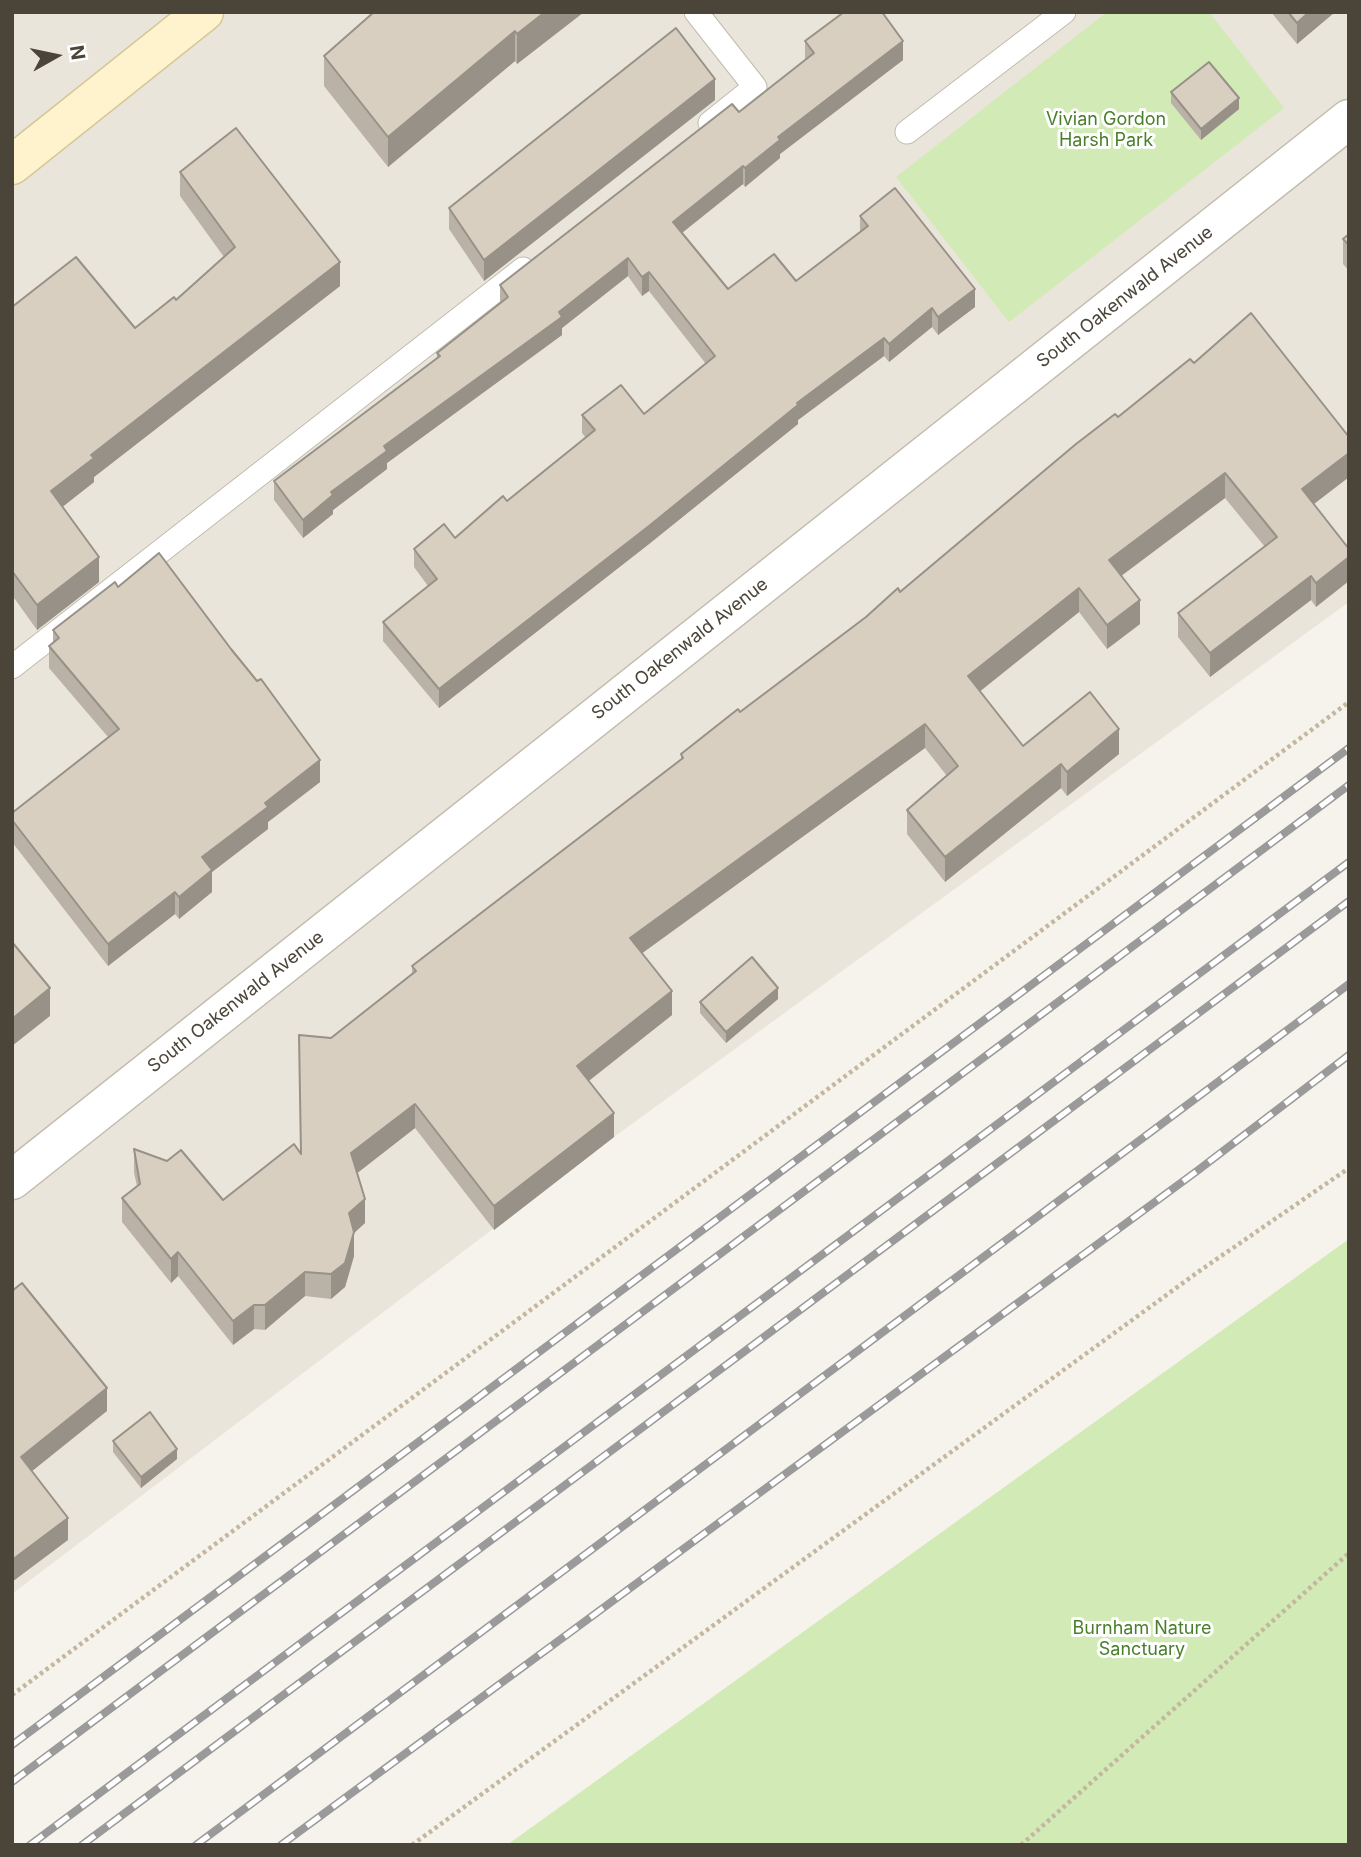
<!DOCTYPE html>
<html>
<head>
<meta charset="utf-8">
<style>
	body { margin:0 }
	#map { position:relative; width:1361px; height:1857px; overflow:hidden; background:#f6f3ec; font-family:Inter,sans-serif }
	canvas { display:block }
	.frame { position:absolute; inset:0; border:14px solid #4b4439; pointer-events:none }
	.north { position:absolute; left:21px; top:21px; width:70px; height:70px; -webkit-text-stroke:5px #fff; paint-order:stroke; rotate:81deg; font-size:19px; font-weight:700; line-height:28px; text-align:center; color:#4b4439 }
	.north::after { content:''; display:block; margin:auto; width:24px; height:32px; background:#4b4439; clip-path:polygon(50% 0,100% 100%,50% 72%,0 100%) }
</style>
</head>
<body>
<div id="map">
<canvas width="1361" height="1857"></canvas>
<div class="frame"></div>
<div class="north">N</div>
</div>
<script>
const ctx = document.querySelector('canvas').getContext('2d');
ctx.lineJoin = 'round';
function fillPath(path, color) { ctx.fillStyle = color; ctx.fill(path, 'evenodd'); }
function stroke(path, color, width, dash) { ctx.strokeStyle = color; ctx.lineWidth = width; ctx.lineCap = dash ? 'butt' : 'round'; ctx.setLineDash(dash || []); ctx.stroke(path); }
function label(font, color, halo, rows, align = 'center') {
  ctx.font = font + ' Inter,sans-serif'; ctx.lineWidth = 6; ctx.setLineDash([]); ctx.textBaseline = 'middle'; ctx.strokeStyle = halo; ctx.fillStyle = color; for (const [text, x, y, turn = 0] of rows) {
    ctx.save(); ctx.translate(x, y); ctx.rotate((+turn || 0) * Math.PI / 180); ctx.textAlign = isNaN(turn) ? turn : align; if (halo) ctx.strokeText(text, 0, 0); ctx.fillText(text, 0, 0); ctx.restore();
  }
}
fillPath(new Path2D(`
	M12,12H1349V602L614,1137L12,1594Z`), '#eae5da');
fillPath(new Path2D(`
	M1107,12H1209L1284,108L1009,322L896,177Z
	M1349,1239V1845H507Z`), '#d2eab5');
const lane = new Path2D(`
	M696,12L755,87L710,123
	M907,132L1064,12
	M12,667L523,269`);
const street = new Path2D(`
	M12,1180L1349,119`);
const secondary = new Path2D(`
	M12,165L204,12`);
stroke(lane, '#c2bbae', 25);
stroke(street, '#c2bbae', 41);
stroke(secondary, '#d6c79b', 41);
stroke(new Path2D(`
	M12,1695L1349,702
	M412,1845L1198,1272L1349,1168
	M1021,1845L1349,1553`), '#c4b79f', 4.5, [3.5, 3.5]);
stroke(lane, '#fff', 23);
stroke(street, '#fff', 38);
stroke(secondary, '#fff3cd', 38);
const rail = new Path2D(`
	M12,1745L1349,748
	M12,1782L1349,785
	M30,1845L1349,862
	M82,1845L1349,901
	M196,1845L1349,984
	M281,1845L1197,1171L1349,1055`);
stroke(rail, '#9a9a9a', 8);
stroke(rail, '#fff', 5, [16]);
fillPath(new Path2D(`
	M584,12L517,64L515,61L388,167L324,86V56Z
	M1271,12H1335L1297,44Z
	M805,41L903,60L780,154V158L745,187L743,184L682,233L728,289L796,281L860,233V216L975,307L938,335L932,327L889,362L884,356L798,420V424L649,544L439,708L383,641V622L428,586L414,567V549L455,538L507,501L586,438L582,433V415L644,414L706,364L649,291L642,296L628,276L562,328V335L387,463V469L333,510V514L303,538L274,500V481L437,358V353L500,304V285L739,112L805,60Z
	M1171,92L1239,109L1201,140L1171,103Z
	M715,100L484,281L449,229V208Z
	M180,172L340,286L94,477V482L62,507L99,582L37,630L12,595V307L135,328L176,300L224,257L180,196Z
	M1349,234V271L1343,264V239Z
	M1194,363L1349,477L1314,504L1349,549L1316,607L1311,600L1210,677L1178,637V613L1265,547L1225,498L1121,576L1140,624L1107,649L1079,612L979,691L1023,746L1119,754L1067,796L1061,788L945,882L907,834V810L947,776L925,748L642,953L672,1015L589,1081L614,1137L494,1230L415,1128L357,1173L365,1223L354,1233V1256L345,1287L331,1299L305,1296L265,1330L254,1329L233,1345L178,1276L171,1283L122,1222V1198L137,1186L134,1173V1149L223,1200L300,1153L331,1038L412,974V966L681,760V754L740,712L900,592L1118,417Z
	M118,587L320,782L268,822V829L212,872V892L179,919L175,914L108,966L12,842V813L108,737L49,668V646L53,643V630Z
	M778,999L726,1043L700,1013V1002Z
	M113,1441L177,1459L141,1488L113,1452Z`), '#bab2a6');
fillPath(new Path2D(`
	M545,12H584L517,64V34Z
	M1309,12H1335L1297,44V23Z
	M515,31V61L388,167V137Z
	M903,41V60L780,154V158L745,187V168L778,137Z
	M715,79V100L484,281V260Z
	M1239,98V109L1201,140V129Z
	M743,166V184L673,240V222Z
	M628,258V276L562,328V335L387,463V469L333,510V514L303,538V520L331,492L384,446Z
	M340,262V286L94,477V482L51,516V491L91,455Z
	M649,272V291L642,296V277Z
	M975,289V307L938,335V317Z
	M932,308V327L889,362V344Z
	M884,338V356L798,420V424L649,544L439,708V689L797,403Z
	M1349,453V477L1302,513V489Z
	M1225,473V498L1109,585V560Z
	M99,557V582L37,630V605Z
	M1349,557V581L1316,607V583Z
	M1311,576V600L1210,677V653Z
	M1079,588V612L968,701V676Z
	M1140,600V624L1107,649V625Z
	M925,724V748L630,962V938Z
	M1119,729V754L1067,796V772Z
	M320,760V782L268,822V829L212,872V892L179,919V897L202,857L265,803Z
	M1061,764V788L945,882V857Z
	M175,892V914L108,966V944Z
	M50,988V1016L12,1046V1019Z
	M778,988V999L726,1043V1032Z
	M672,991V1015L577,1090V1066Z
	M415,1104V1128L351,1178V1153Z
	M614,1113V1137L494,1230V1206Z
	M365,1199V1223L354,1233V1256L345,1287L331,1299V1274L349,1213Z
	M178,1252V1276L171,1283V1259Z
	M305,1272V1296L265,1330V1305Z
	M254,1305V1329L233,1345V1321Z
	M107,1388V1411L21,1480V1457Z
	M177,1449V1459L141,1488V1477Z
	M68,1518V1540L12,1582V1560Z`), '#979187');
const building = new Path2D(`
	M374,12H545L517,34L515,31L388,137L324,56Z
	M844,12H882L903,41L778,137L780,140L745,168L743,166L673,222L728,289L774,254L796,281L868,226L860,216L895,188L975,289L938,317L932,308L889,344L884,338L797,403L798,405L649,526L439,689L383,622L437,579L414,549L444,524L455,538L503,496L507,501L595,430L582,415L621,385L644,414L715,356L649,272L642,277L628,258L559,312L562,317L384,446L387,451L331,492L333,495L303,520L274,481L440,356L437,353L508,297L500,285L732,104L739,112L814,53L805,41Z
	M1288,12H1309L1297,23Z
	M676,28L715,79L484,260L449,208Z
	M1209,62L1239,98L1201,129L1171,92Z
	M236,128L340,262L91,455L94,458L51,491L99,557L37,605L12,571V307L76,257L135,328L174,297L176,300L235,247L180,172Z
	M1349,234V245L1343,239Z
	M1251,313L1349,437V453L1302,489L1349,549V557L1316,583L1311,576L1210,653L1178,613L1277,537L1225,473L1109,560L1140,600L1107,625L1079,588L968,676L1023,746L1090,692L1119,729L1067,772L1061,764L945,857L907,810L958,766L925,724L630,938L672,991L577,1066L614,1113L494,1206L415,1104L351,1153L365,1199L349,1213L354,1232L345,1263L331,1274L305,1272L265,1305H254L233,1321L178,1252L171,1259L122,1198L140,1184L134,1149L167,1161L181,1150L223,1200L294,1144L301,1154L299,1035L331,1038L416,971L412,966L683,758L681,754L738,709L740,712L866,617L898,588L900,592L1076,444L1115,414L1118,417L1190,359L1194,363Z
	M159,553L231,649L257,681L261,679L320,760L265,803L268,807L202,857L212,870L179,897L175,892L108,944L12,820V813L119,729L49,646L59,638L53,630L115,582L118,587Z
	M12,942L50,988L12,1019Z
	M752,957L778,988L726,1032L700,1002Z
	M22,1283L107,1388L21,1457L68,1518L12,1560V1291Z
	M150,1412L177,1449L141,1477L113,1441Z`);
fillPath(building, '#d8cfc1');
stroke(building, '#979187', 2);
label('18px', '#4a7f2a', '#fff', [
	["Vivian Gordon",1106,120],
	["Harsh Park",1106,141],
	["Burnham Nature",1142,1629],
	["Sanctuary",1142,1650]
]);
label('18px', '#4b4439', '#fff', [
	["South Oakenwald Avenue",1125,297,-38],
	["South Oakenwald Avenue",680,649,-38],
	["South Oakenwald Avenue",236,1002,-38]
]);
</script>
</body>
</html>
